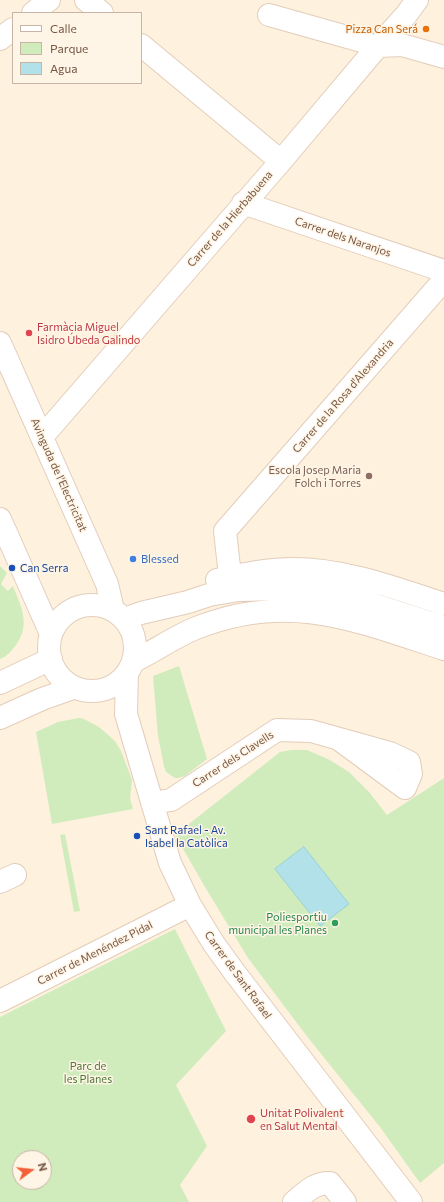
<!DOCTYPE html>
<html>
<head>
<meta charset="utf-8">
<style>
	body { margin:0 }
	#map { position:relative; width:444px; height:1202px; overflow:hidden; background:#fef1de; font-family:Commissioner,sans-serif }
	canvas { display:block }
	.legend { position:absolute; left:12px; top:12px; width:130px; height:72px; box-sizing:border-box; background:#fff5e6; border:1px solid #c8b5a6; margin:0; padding:5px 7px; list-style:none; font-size:12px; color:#765645 }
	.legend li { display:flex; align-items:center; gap:8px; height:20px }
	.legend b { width:20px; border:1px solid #c8b5a6 }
	.north { position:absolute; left:12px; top:1150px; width:40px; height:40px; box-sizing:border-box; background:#fff5e6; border:1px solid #c8b5a6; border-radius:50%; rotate:75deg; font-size:11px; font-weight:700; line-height:16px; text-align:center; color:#765645 }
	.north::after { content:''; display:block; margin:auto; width:14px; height:18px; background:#f36038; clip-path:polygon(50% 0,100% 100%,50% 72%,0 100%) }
</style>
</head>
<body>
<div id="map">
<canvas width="444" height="1202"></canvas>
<ul class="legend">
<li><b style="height:5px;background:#fff"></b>Calle</li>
<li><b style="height:11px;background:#d0ecbc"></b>Parque</li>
<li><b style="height:11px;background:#b2e1e9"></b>Agua</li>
</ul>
<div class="north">N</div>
</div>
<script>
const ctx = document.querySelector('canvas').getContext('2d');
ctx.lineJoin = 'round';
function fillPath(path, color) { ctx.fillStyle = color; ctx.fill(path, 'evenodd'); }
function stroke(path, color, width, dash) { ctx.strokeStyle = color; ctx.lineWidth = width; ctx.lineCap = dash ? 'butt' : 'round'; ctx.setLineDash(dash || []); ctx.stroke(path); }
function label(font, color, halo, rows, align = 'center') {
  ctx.font = font + ' Commissioner,sans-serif'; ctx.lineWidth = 3; ctx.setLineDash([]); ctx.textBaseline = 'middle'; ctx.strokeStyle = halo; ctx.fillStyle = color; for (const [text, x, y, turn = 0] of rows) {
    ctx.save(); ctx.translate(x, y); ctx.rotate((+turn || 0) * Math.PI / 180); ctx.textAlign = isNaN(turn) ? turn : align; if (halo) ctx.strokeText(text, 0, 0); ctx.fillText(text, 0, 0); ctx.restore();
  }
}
fillPath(new Path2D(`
	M0,566L7,573L1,584L8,591L13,586C21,607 31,624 16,645C11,651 8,656 0,659Z
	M179,666L207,759L185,776L178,778H175L166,772L164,766L158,736L153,676Z
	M79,718L84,719L99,727L115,741L121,751L132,780L130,798L133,809L52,824L36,732L58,722Z
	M291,750H307L328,759L349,772L369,792L387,815L444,778V1163L420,1183L380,1127L309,1039L248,958L205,887L175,835L280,752Z
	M65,834L80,911L74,912L60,835Z
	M175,929L226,1031L176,1085L207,1146L180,1185L189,1202H0V1017ZM20,1158H44V1182H20Z`), '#d0ecbc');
const water = new Path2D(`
	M304,847L349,904L320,926L275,869Z`);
fillPath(water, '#b2e1e9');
stroke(water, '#97d1db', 1);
const minor = new Path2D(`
	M86,0L102,13
	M33,13L49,0
	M269,15L365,42
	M0,39L13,29
	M141,45L271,153L282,160
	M378,46L402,45L444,57
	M243,203L444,271
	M0,343L107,584L113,610
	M42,437L282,160L378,46L406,15L417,0
	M0,519L51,634
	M230,576L225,531L444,280
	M217,580C242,574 267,569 293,569C345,569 395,588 444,604
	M49 648a43 43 0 1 1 86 0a43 43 0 1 1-86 0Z
	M124,619L141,613L188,602L209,595L239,590L277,589L326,593L353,598L444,627
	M134,661C155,651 174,637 196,628C289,591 355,620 444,649
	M127,674L126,714L170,863L190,905L214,944L235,973L411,1202
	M0,683L51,659
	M0,718L42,699L73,688
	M152,803L171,800L277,730L311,731L390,753L409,762L411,774L405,788L340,740
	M0,882L15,875
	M0,1001L190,905
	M294,1202C305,1193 315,1182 330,1183L345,1202`);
stroke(minor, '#e3cdba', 24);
stroke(minor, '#fff', 22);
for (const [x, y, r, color] of [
	[426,29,4,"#e8710a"],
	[29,333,4,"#e0444e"],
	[369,476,4,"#8d6e63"],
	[133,559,4,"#3f7fe0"],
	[12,568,4,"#1a4fb4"],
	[137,836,4,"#1a4fb4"],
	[335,923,4,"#2e9e5b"],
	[251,1119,5,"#e0444e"]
]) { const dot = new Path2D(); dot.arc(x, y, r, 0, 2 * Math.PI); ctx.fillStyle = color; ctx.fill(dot); stroke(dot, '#fff5e6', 1.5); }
label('11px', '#c56008', '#fff5e6', [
	["Pizza Can Será",418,29]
], 'right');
label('11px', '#765645', '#fff5e6', [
	["Carrer de la Hierbabuena",230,219,-49],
	["Carrer dels Naranjos",343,237,19],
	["Carrer de la Rosa d'Alexandria",343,396,-49],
	["Avinguda de l'Electricitat",59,475,66],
	["Carrer dels Clavells",233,759,-33],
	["Carrer de Menéndez Pidal",95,953,-27],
	["Carrer de Sant Rafael",238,975,54]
]);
label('11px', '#be3a42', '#fff5e6', [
	["Farmàcia Miguel",37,327],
	["Isidro Úbeda Galindo",37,340],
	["Unitat Polivalent",260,1113],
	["en Salut Mental",260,1126]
], 'left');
label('11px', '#785e54', '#fff5e6', [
	["Escola Josep Maria",361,470],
	["Folch i Torres",361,483]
], 'right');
label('11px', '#366cbe', '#fff5e6', [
	["Blessed",141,559]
], 'left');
label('11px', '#164399', '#fff5e6', [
	["Can Serra",20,568],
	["Sant Rafael - Av.",145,830],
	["Isabel la Catòlica",145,843]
], 'left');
label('11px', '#27864d', '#fff5e6', [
	["Poliesportiu",327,917],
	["municipal les Planes",327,930]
], 'right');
label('11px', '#4c7739', '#fff5e6', [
	["Parc de",88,1066],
	["les Planes",88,1079]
]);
</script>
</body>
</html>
